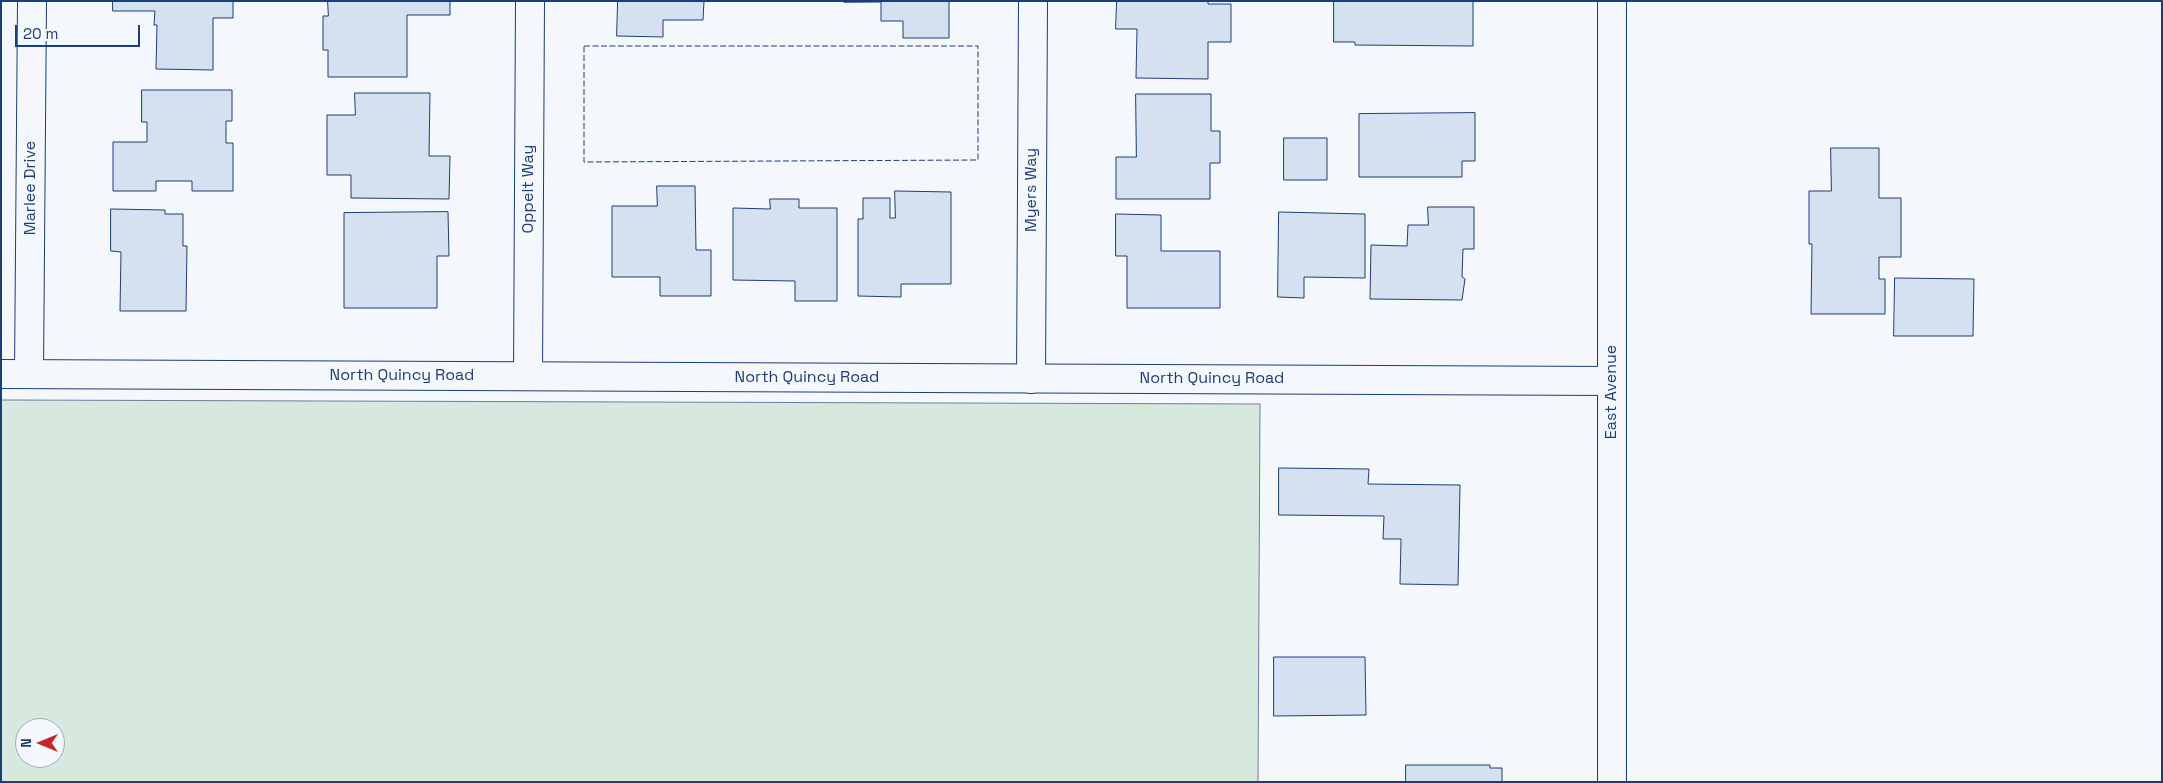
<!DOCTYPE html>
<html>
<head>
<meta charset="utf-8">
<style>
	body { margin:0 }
	#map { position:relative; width:2163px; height:783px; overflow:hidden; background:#f4f7fb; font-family:"Space Grotesk",sans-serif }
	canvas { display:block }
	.frame { position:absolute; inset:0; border:2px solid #1d3f73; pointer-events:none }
	.north { position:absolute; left:15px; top:718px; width:50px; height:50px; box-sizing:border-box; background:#f4f7fb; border:1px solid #9eadc5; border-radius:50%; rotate:270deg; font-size:14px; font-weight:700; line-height:20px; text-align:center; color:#1d3f73 }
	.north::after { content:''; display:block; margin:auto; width:18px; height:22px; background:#c62828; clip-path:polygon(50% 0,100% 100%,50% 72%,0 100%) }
	.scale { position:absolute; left:15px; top:25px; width:125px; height:22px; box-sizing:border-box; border:2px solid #1d3f73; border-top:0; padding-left:6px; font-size:15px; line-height:18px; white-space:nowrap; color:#1d3f73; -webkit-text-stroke:4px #f4f7fb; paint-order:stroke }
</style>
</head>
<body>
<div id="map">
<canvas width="2163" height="783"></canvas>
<div class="frame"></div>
<div class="north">N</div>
<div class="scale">20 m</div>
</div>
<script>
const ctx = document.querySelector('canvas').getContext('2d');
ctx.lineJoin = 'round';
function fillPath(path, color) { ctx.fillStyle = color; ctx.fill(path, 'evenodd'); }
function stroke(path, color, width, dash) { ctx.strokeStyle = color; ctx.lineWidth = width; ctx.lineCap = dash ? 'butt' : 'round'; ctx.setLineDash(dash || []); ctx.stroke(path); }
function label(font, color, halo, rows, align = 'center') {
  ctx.font = font + ' "Space Grotesk",sans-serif'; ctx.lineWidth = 4; ctx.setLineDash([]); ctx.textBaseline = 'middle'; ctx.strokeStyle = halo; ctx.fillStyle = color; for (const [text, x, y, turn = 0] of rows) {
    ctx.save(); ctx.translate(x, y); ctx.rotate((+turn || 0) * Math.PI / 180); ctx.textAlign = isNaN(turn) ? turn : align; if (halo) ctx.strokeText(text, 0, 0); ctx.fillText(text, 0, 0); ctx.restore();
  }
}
const green = new Path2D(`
	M1,400L1260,404L1258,782H1ZM25,728H55V758H25Z`);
fillPath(green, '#d7e8df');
stroke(green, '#687fa3', 1);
const building = new Path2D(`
	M113,1H233V18H213V70L156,69L157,25H154L155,11H113Z
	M328,1H450V15H407V77H328V50H323V16H328Z
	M618,1H704L703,20H663V37L617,36Z
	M949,1V38H903V21H881V2H844Z
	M1117,1H1208V4H1231V42H1208V79L1136,78L1137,29H1116Z
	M1334,1H1473V46L1355,45V42H1334Z
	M142,90H232V121H226V143H233V191H192V181H156V191H113V142H147V122H142Z
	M355,93H430L429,156H450L449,199L351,198V175H327V115H355Z
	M1136,94H1211V131H1220V163H1210V199H1116V157H1136Z
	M1475,113V161H1462V177H1359V114Z
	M1284,138H1327V180H1284Z
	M1831,148H1879V198H1901V257H1879V279H1885V314H1811L1812,244H1809V191H1831Z
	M657,186H695L696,250H711V296H660V277H612V206H657Z
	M895,191L951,192V284H901V297L858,296V219H863V198H890V218H895Z
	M770,199H799V208H837V301H795V281L733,280V208L770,209Z
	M1428,207H1474V249H1463L1462,277L1465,279L1462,300L1370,299L1371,245L1407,246L1408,225H1428Z
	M111,209L165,210V214H183V246H187L186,311H120L121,252L111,251Z
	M448,212L449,256H437V308H344V213Z
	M1279,212L1365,214V278L1304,277V298L1278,297Z
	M1116,214L1161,215V251H1220V308H1127V256H1116Z
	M1895,278L1974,279L1973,336H1894Z
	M1279,468L1369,469L1368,484L1460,485L1458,585L1400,584L1401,539H1383L1384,516L1279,515Z
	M1274,657H1365L1366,715L1274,716Z
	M1406,765H1490V768H1502V782H1406Z`);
fillPath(building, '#d5e0f0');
stroke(building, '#1d3f73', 1);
const minor = new Path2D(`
	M29,374L32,1
	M528,376L530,1
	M1031,379L1033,1`);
const tertiary = new Path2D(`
	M1,374L1612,381`);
const primary = new Path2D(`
	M1612,782V1`);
stroke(minor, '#1d3f73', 30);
stroke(tertiary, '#1d3f73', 30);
stroke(primary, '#1d3f73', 30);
stroke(minor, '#f4f7fb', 28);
stroke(tertiary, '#f4f7fb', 28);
stroke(primary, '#f4f7fb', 28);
stroke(new Path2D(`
	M584,46H978V160L584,162Z`), '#1d3f73', 1, [6, 2.5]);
label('16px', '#1d3f73', '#f4f7fb', [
	["Marlee Drive",31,188,-90],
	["Oppelt Way",529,189,-90],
	["Myers Way",1032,190,-90],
	["North Quincy Road",402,376],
	["North Quincy Road",807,378],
	["North Quincy Road",1212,379],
	["East Avenue",1612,392,-90]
]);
</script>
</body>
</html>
